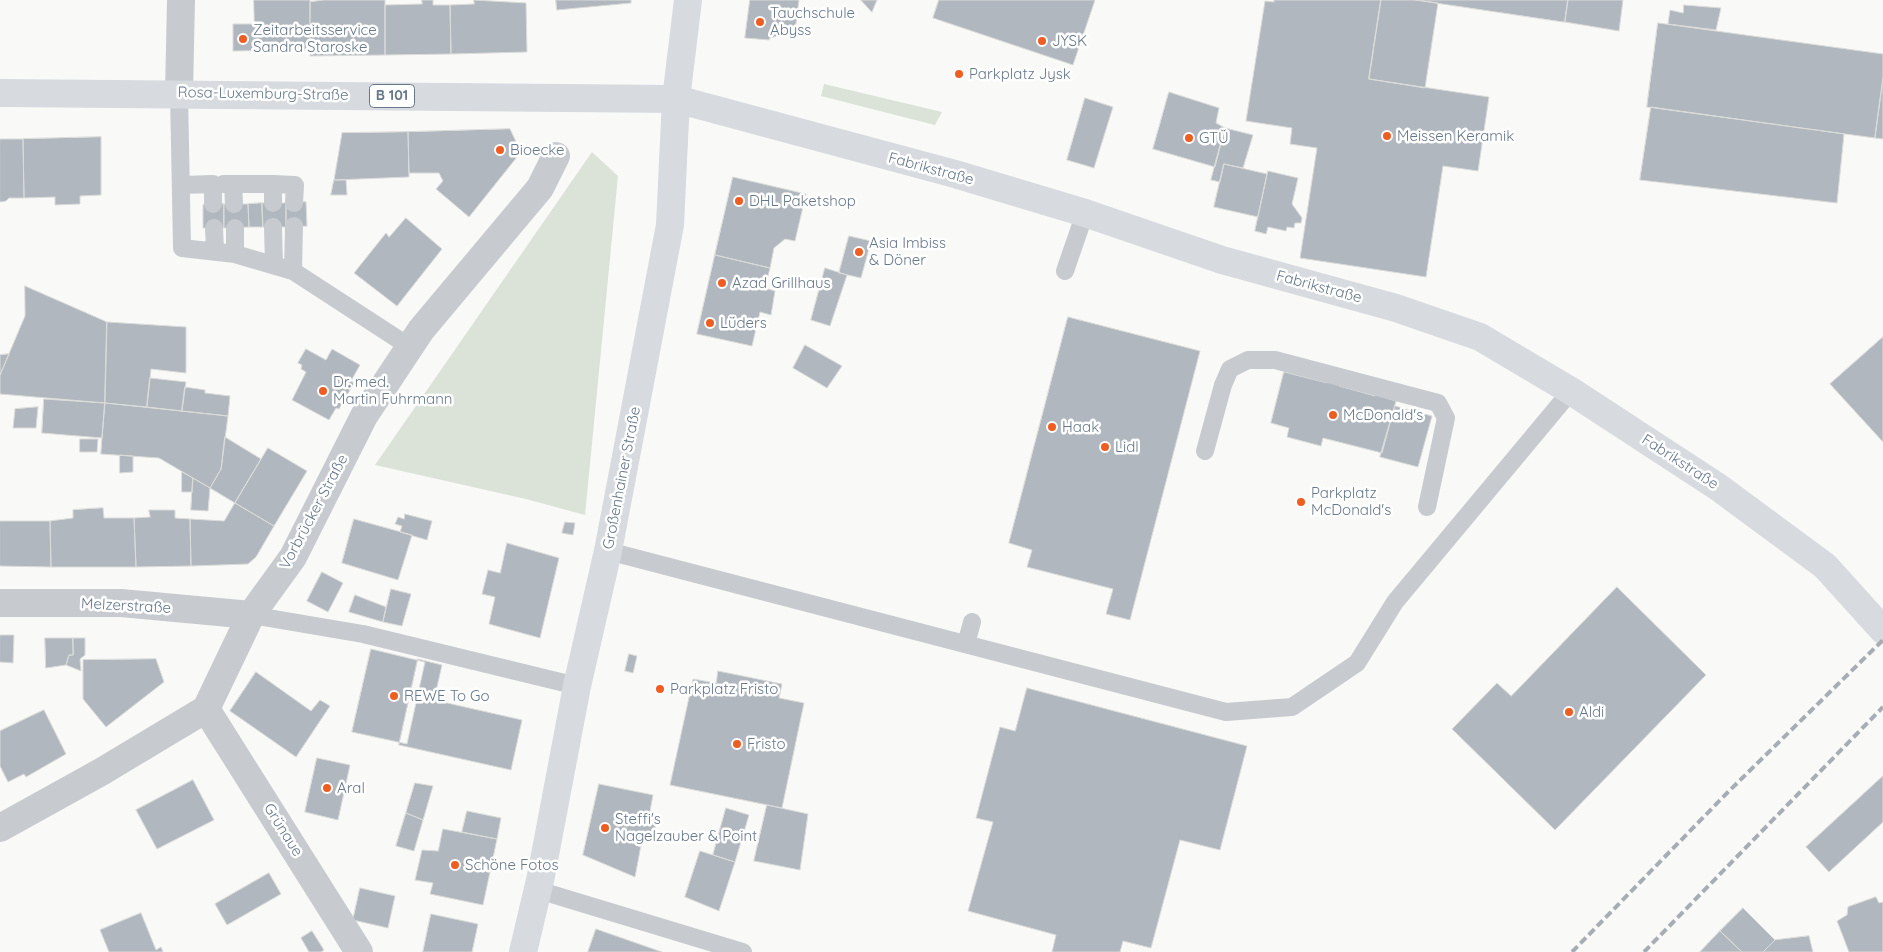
<!DOCTYPE html>
<html>
<head>
<meta charset="utf-8">
<style>
	body { margin:0 }
	canvas { display:block; background:#f9f9f7 }
</style>
</head>
<body>
<canvas width="1883" height="952"></canvas>
<script>
const ctx = document.querySelector('canvas').getContext('2d');
ctx.lineJoin = 'round';
function fillPath(path, color) { ctx.fillStyle = color; ctx.fill(path, 'evenodd'); }
function stroke(path, color, width, dash) { ctx.strokeStyle = color; ctx.lineWidth = width; ctx.lineCap = dash ? 'butt' : 'round'; ctx.setLineDash(dash || []); ctx.stroke(path); }
function label(font, color, halo, rows, align = 'center') {
  ctx.font = font + ' Quicksand,sans-serif'; ctx.lineWidth = 5; ctx.setLineDash([]); ctx.textBaseline = 'middle'; ctx.strokeStyle = halo; ctx.fillStyle = color; for (const [text, x, y, turn = 0] of rows) {
    ctx.save(); ctx.translate(x, y); ctx.rotate((+turn || 0) * Math.PI / 180); ctx.textAlign = isNaN(turn) ? turn : align; if (halo) ctx.strokeText(text, 0, 0); ctx.fillText(text, 0, 0); ctx.restore();
  }
}
fillPath(new Path2D(`
	M824,84L942,112L935,125L821,96Z
	M592,152L618,176L585,515L526,499L375,465Z`), '#dbe2d8');
const building = new Path2D(`
	M254,0H310V50L233,51V24H254Z
	M324,0H385V55L310,56V2Z
	M422,0H433V5H450L451,54L385,55V5L422,4Z
	M474,0L526,3L527,52L451,54L450,5L474,4Z
	M556,0H631V3L557,10Z
	M750,0H799L795,31L770,38L769,40L745,38Z
	M861,0H877L872,12Z
	M939,0H1095L1073,65L933,18Z
	M1274,0H1381L1369,79L1489,97L1478,171L1443,166L1426,277L1300,258L1317,148L1290,144L1292,128L1246,121L1265,1L1274,2Z
	M1381,0H1416L1438,3L1425,88L1369,79Z
	M1416,0H1568L1565,22Z
	M1568,0H1623L1619,31L1565,22Z
	M1684,5L1721,8L1716,30L1668,24L1670,10L1683,13Z
	M1658,23L1883,54V78L1875,138L1647,107Z
	M1883,78V139L1875,138Z
	M1169,92L1219,108L1216,123L1225,128L1215,167L1153,149Z
	M1085,98L1113,107L1094,168L1067,160Z
	M1651,107L1844,134L1837,203L1640,180Z
	M1225,128L1253,135L1243,168L1224,164L1220,182L1211,180Z
	M510,129L521,152L469,217L436,189L443,181L439,173H409L408,132Z
	M408,132L409,177L334,180L342,133Z
	M101,137V195L80,196V204L55,205V197L24,198L23,139Z
	M0,139H23L24,198H9L6,201L0,202Z
	M1224,164L1267,174L1258,217L1214,207Z
	M1268,171L1298,178L1292,204L1302,218L1301,223H1295L1294,228L1287,227L1286,231L1268,227L1266,234L1255,231Z
	M733,177L806,194L795,241L785,239L774,248L770,268L715,255Z
	M334,180H346L347,195H331Z
	M306,202L307,226L286,227V203Z
	M262,203L263,227H249L248,204Z
	M262,203H286V227H263Z
	M224,204V228H203V205Z
	M224,204H248L249,227L224,228Z
	M406,218L442,249L397,306L354,273L386,233L389,237Z
	M849,236L871,241L861,278L839,273Z
	M715,255L770,268L765,288L775,291L771,315L760,312L752,346L697,334Z
	M825,268L847,275L830,326L811,320Z
	M25,286L107,322L105,403L0,394V375L25,316Z
	M1068,317L1200,351L1130,620L1106,614L1113,589L1027,567L1032,550L1009,543Z
	M107,322L186,327V373L151,369L147,407L105,403Z
	M1883,337V442L1830,384Z
	M805,345L842,366L827,388L793,368Z
	M306,349L326,360L332,349L360,365L351,381L354,383L339,409L336,408L329,420L292,400L306,372L301,369L302,365L298,363Z
	M9,354L0,375V355Z
	M1284,372L1327,383L1329,379L1340,382L1339,386L1375,396V392L1387,395L1386,398L1396,401L1382,453L1323,438L1321,446L1287,437L1289,428L1271,423Z
	M150,378L186,382L182,411L147,407Z
	M185,387L205,390V393L230,396L228,416L182,411Z
	M44,399L105,403L102,438L42,433Z
	M105,403L228,416L221,469L210,488L159,458L101,454Z
	M1395,406L1432,416L1418,467L1380,457Z
	M38,407L36,428H13L15,409Z
	M225,437L261,459L235,503L210,488L221,469Z
	M80,439H98L97,452H80Z
	M268,448L307,471L274,526L235,503Z
	M120,455L133,456V472L120,473Z
	M182,472L193,478L192,492H182Z
	M193,478L210,488L208,511L191,510Z
	M235,503L274,526L256,557L248,564L191,566L190,519L224,521Z
	M103,508L104,518H134L136,567H51L50,521L73,518V510Z
	M149,510H175V518L190,519L191,566L136,567L134,518L150,517Z
	M405,514L432,521L427,540L400,532L402,526L395,524L398,517L404,519Z
	M354,519L412,535L398,580L342,563Z
	M0,521H50L51,567L0,566Z
	M565,522L575,523L573,535L562,533Z
	M507,543L559,558L540,638L489,624L495,597L482,594L488,570L500,573Z
	M322,572L343,583L328,612L307,601Z
	M1617,587L1706,675L1555,830L1452,729L1497,683L1511,696Z
	M391,589L411,594L402,626L383,622Z
	M355,595L386,607L383,622L349,612Z
	M0,635H14L13,663L0,662Z
	M45,638H73V655H69L66,665L46,668Z
	M73,638H85V655L80,659L81,671L66,665L69,655H73Z
	M371,649L425,662L407,744L352,732Z
	M629,654L637,656L633,673L625,671Z
	M156,659L164,682L106,727L83,699V660Z
	M418,659L442,665L434,700L522,720L511,770L399,745Z
	M718,671L782,684L779,698L804,703L782,808L670,785L693,679L716,683Z
	M256,672L311,711L320,700L330,706L296,757L230,711Z
	M1027,688L1247,746L1220,850L1180,840L1151,948L1123,941L1120,952H1052L1056,935L968,911L993,822L976,818L1000,727L1015,731Z
	M44,710L66,754L26,777L24,774L8,782L0,766V731Z
	M317,758L350,765L338,820L305,812Z
	M1883,776V822L1829,872L1806,847Z
	M193,780L214,820L157,849L136,810Z
	M415,783L433,786L423,820L406,813Z
	M599,784L653,795L648,822L656,823L652,842L642,840L635,877L583,855Z
	M767,805L808,814L800,870L754,861Z
	M726,808L749,815L735,862L713,855Z
	M467,811L501,818L497,839L462,832Z
	M406,813L423,820L414,851L396,846Z
	M443,829L497,839L483,905L430,894L433,883L415,880L422,850L438,851Z
	M700,851L735,862L719,911L685,897Z
	M269,873L281,894L227,925L215,904Z
	M360,888L395,896L388,928L353,920Z
	M1876,897L1879,903L1883,902V952H1849L1837,921L1847,915L1848,907Z
	M1743,908L1775,940L1763,952H1742L1720,931Z
	M141,913L156,950L161,947L163,952H109L100,930Z
	M431,914L478,924L472,952H423Z
	M596,929L662,952H588Z
	M312,931L324,950L321,952H309L301,938Z
	M1720,931L1742,952H1700Z
	M1809,936L1813,952H1763L1775,940Z`);
fillPath(building, '#b0b7be');
stroke(building, '#dbdbd9', 1);
stroke(new Path2D(`
	M179,93L182,248L235,254L293,271L410,347
	M223,184H233L234,204
	M233,184H273V203
	M273,184L295,185L294,203
	M181,185L213,184V204
	M273,227L274,265
	M214,228L215,250
	M235,254V228
	M293,271L294,226
	M1065,271L1085,213
	M1205,451L1223,385L1230,369L1248,360H1275L1438,403L1446,418L1427,507
	M608,551L1226,712L1292,707L1357,663L1395,602L1571,391
	M251,615L363,634L577,686
	M966,644L972,622
	M538,890L743,952`), '#c7cbcf', 18);
stroke(new Path2D(`
	M179,93L181,0
	M0,603H121L251,615
	M206,709L359,952
	M0,828L101,772L206,709L251,615L293,557L364,416L421,330L540,188L556,156`), '#c7cbcf', 28);
stroke(new Path2D(`
	M523,952L541,876L577,686L608,551L670,225L676,99L955,174L1085,213L1222,260L1396,308L1480,337L1571,391L1718,487L1825,566L1883,630`), '#d7dbe0', 28);
stroke(new Path2D(`
	M0,93L676,99L688,0`), '#d7dbe0', 28);
stroke(new Path2D(`
	M1572,952L1728,792L1883,640
	M1644,952L1883,707`), '#a7adb4', 4, [8, 4]);
for (const [x, y, r, color] of [
	[760,22,5,"#ee5d22"],
	[243,39,5,"#ee5d22"],
	[1042,41,5,"#ee5d22"],
	[959,74,5,"#ee5d22"],
	[1387,136,5,"#ee5d22"],
	[1189,138,5,"#ee5d22"],
	[500,150,5,"#ee5d22"],
	[739,201,5,"#ee5d22"],
	[859,252,5,"#ee5d22"],
	[722,283,5,"#ee5d22"],
	[710,323,5,"#ee5d22"],
	[323,391,5,"#ee5d22"],
	[1333,415,5,"#ee5d22"],
	[1052,427,5,"#ee5d22"],
	[1105,447,5,"#ee5d22"],
	[1301,502,5,"#ee5d22"],
	[660,689,5,"#ee5d22"],
	[394,696,5,"#ee5d22"],
	[1569,712,5,"#ee5d22"],
	[737,744,5,"#ee5d22"],
	[327,788,5,"#ee5d22"],
	[605,828,5,"#ee5d22"],
	[455,865,5,"#ee5d22"]
]) { const dot = new Path2D(); dot.arc(x, y, r, 0, 2 * Math.PI); ctx.fillStyle = color; ctx.fill(dot); stroke(dot, '#fff', 2); }
for (const [x, y, w] of [
	[392,96,45]
]) { const box = new Path2D(); box.roundRect(x - w / 2, y - 11.5, w, 23, 4); ctx.fillStyle = '#fff'; ctx.fill(box); stroke(box, '#67788a', 1); }
label('bold 14px', '#67788a', null, [
	["B 101",392,96]
]);
label('15px', '#67788a', '#fff', [
	["Tauchschule",770,13],
	["Abyss",770,30],
	["Zeitarbeitsservice",253,30],
	["Sandra Staroske",253,47],
	["JYSK",1052,41],
	["Parkplatz Jysk",969,74],
	["Meissen Keramik",1397,136],
	["GTÜ",1199,138],
	["Bioecke",510,150],
	["DHL Paketshop",749,201],
	["Asia Imbiss",869,243],
	["& Döner",869,260],
	["Azad Grillhaus",732,283],
	["Lüders",720,323],
	["Dr. med.",333,382],
	["Martin Fuhrmann",333,399],
	["McDonald's",1343,415],
	["Haak",1062,427],
	["Lidl",1115,447],
	["Parkplatz",1311,493],
	["McDonald's",1311,510],
	["Parkplatz Fristo",670,689],
	["REWE To Go",404,696],
	["Aldi",1579,712],
	["Fristo",747,744],
	["Aral",337,788],
	["Steffi's",615,819],
	["Nagelzauber & Point",615,836],
	["Schöne Fotos",465,865]
], 'left');
label('15px', '#67788a', '#fff', [
	["Rosa-Luxemburg-Straße",263,94,1],
	["Fabrikstraße",931,169,15],
	["Fabrikstraße",1319,287,15],
	["Fabrikstraße",1680,462,33],
	["Großenhainer Straße",622,478,-79],
	["Vorbrücker Straße",314,512,-62],
	["Melzerstraße",126,606,3],
	["Grünaue",283,830,58]
]);
</script>
</body>
</html>
